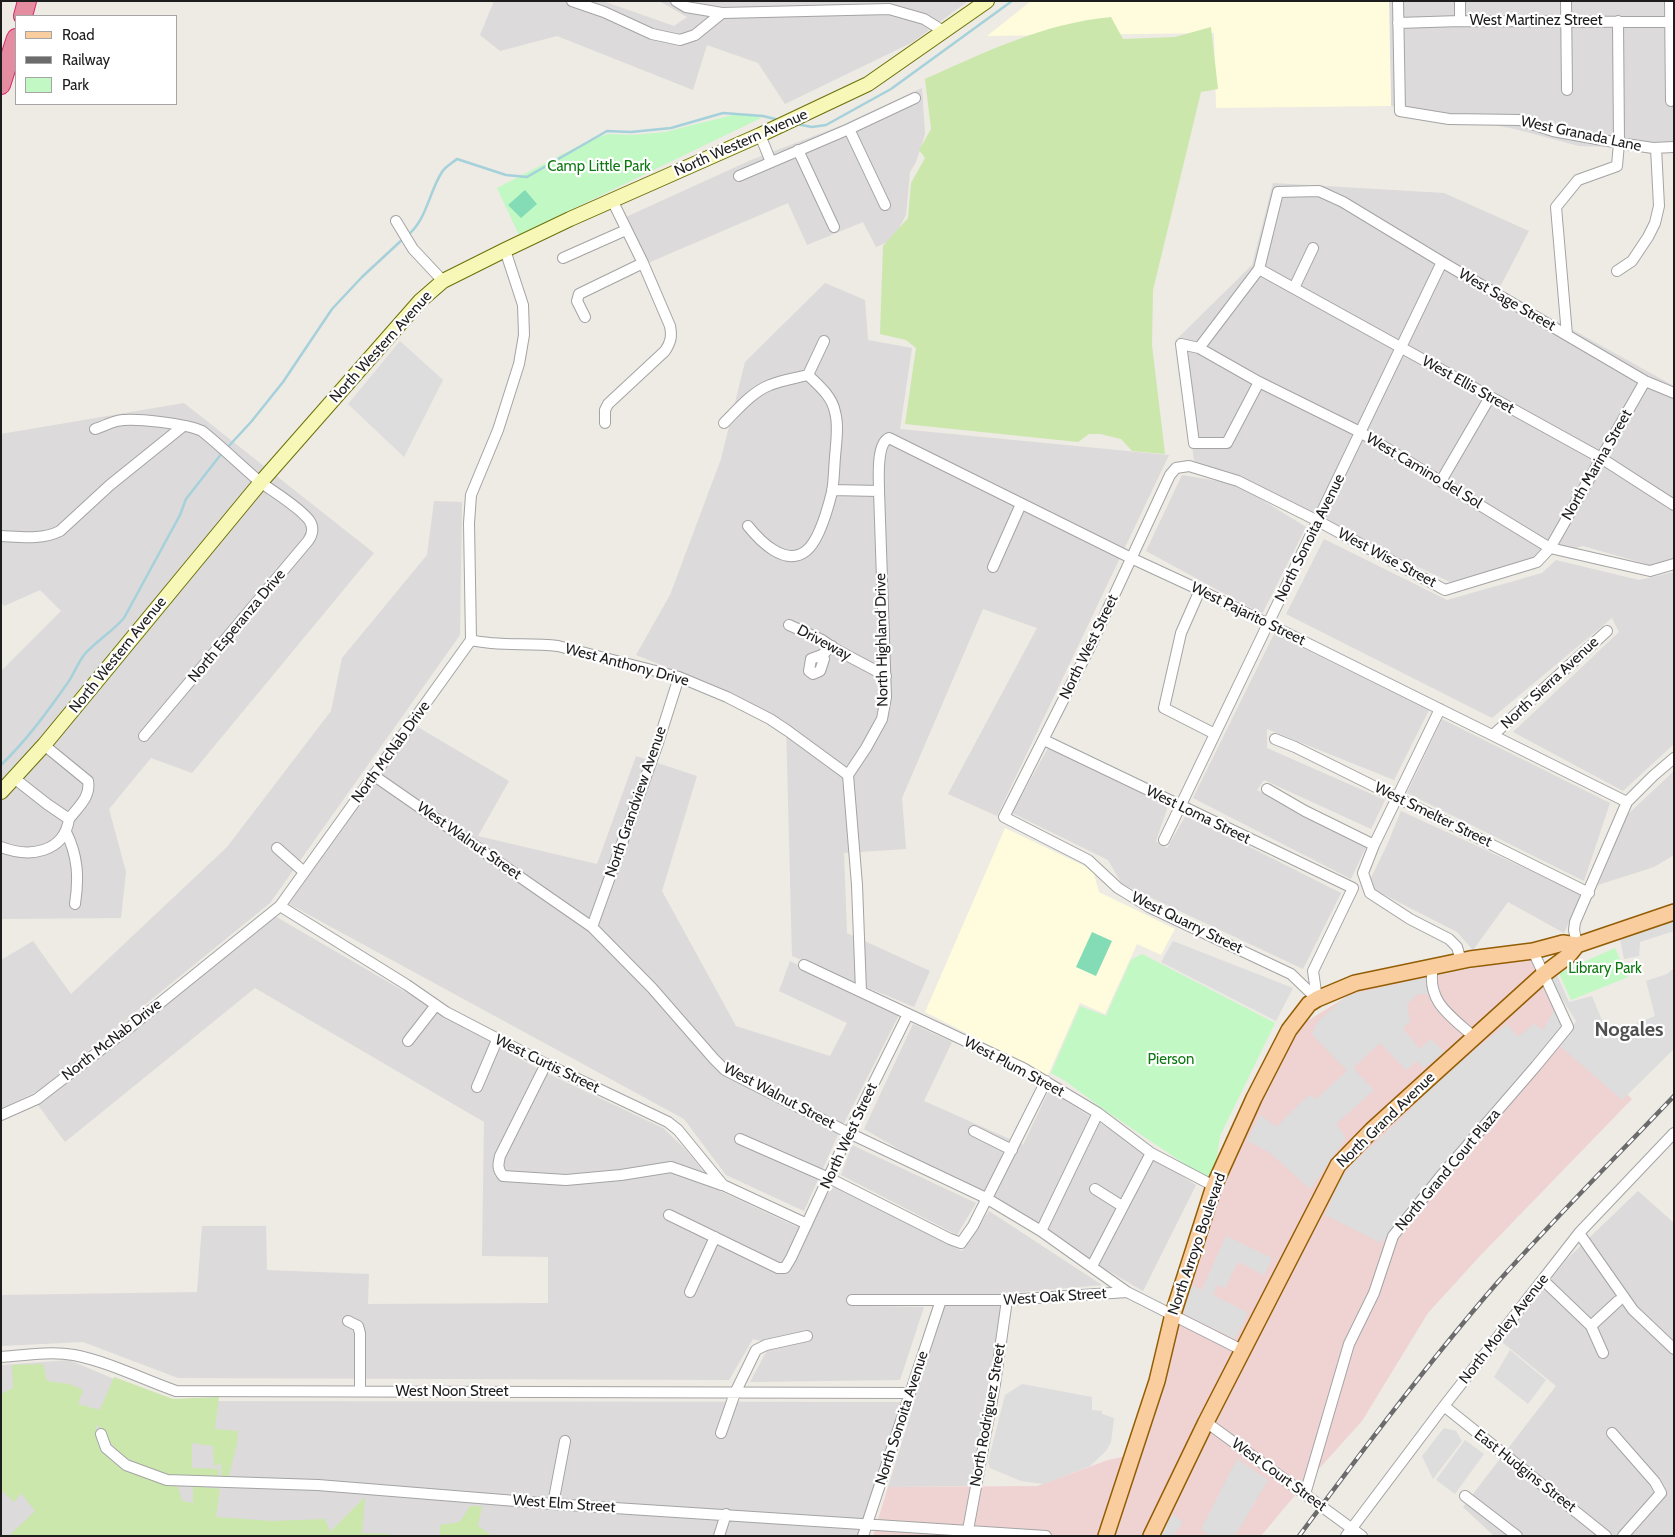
<!DOCTYPE html>
<html>
<head>
<meta charset="utf-8">
<style>
	body { margin:0 }
	#map { position:relative; width:1675px; height:1537px; overflow:hidden; background:#eeeae4; font-family:Cabin,sans-serif }
	canvas { display:block }
	.frame { position:absolute; inset:0; border:2px solid #1d1d1d; pointer-events:none }
	.legend { position:absolute; left:15px; top:15px; width:162px; height:90px; box-sizing:border-box; background:#fff; border:1px solid #a5a5a5; margin:0; padding:6px 9px; list-style:none; font-size:15px; color:#1d1d1d }
	.legend li { display:flex; align-items:center; gap:10px; height:25px }
	.legend b { width:25px; border:1px solid #a5a5a5 }
</style>
</head>
<body>
<div id="map">
<canvas width="1675" height="1537"></canvas>
<div class="frame"></div>
<ul class="legend">
<li><b style="height:6px;background:#f9cd9e"></b>Road</li>
<li><b style="height:6px;background:#6b6b6b"></b>Railway</li>
<li><b style="height:14px;background:#c1f8c3"></b>Park</li>
</ul>
</div>
<script>
const ctx = document.querySelector('canvas').getContext('2d');
ctx.lineJoin = 'round';
function fillPath(path, color) { ctx.fillStyle = color; ctx.fill(path, 'evenodd'); }
function stroke(path, color, width, dash) { ctx.strokeStyle = color; ctx.lineWidth = width; ctx.lineCap = dash ? 'butt' : 'round'; ctx.setLineDash(dash || []); ctx.stroke(path); }
function label(font, color, halo, rows, align = 'center') {
  ctx.font = font + ' Cabin,sans-serif'; ctx.lineWidth = 4.5; ctx.setLineDash([]); ctx.textBaseline = 'middle'; ctx.strokeStyle = halo; ctx.fillStyle = color; for (const [text, x, y, turn = 0] of rows) {
    ctx.save(); ctx.translate(x, y); ctx.rotate((+turn || 0) * Math.PI / 180); ctx.textAlign = isNaN(turn) ? turn : align; if (halo) ctx.strokeText(text, 0, 0); ctx.fillText(text, 0, 0); ctx.restore();
  }
}
fillPath(new Path2D(`
	M494,1H603L674,26L687,17L659,1H968L913,42L785,104L758,63L707,45L693,90L557,36L500,51L480,35Z
	M1389,1H1674V149L1579,146L1515,129L1391,106Z
	M922,88L925,134L916,162L910,172L906,215L893,240L876,247L863,222L807,245L788,203L648,263L626,217L751,160L840,126Z
	M1273,183L1444,193L1529,231L1499,289L1674,386V558L1653,566L1583,546L1450,582L1194,461L1178,338L1252,265Z
	M825,283L865,300L868,340L912,348L900,429L1169,455L997,816L948,794L1037,628L983,609L902,798L906,849L844,853L847,933L930,971L914,1007L792,956L786,722L732,693L636,655L670,595L721,459L745,362Z
	M184,403L374,553L192,773L151,758L109,809L126,872L121,918L1,919V671L61,611L40,590L4,606L1,602V434Z
	M1182,475L1236,484L1306,527L1262,614L1146,551Z
	M434,501L462,502L460,635L270,903L40,1090L1,1109V960L33,941L71,994L227,847L331,711L342,658L427,555Z
	M1324,539L1447,600L1542,573L1556,560L1639,580L1674,572V744L1623,791L1513,732L1619,632L1612,618L1492,718L1286,614Z
	M1274,634L1429,710L1394,780L1267,729V748L1385,800L1371,829L1264,780L1257,790L1366,847L1351,879L1193,798Z
	M1442,719L1610,803L1584,881L1407,793Z
	M416,726L509,781L478,836L597,864L636,756L697,776L662,891L736,1026L830,1056L847,1023L779,991L790,961L899,1015L837,1137L804,1211L726,1175L684,1119L289,904Z
	M1048,748L1168,806L1156,841L1167,848L1186,815L1341,893L1303,969L1122,884L1108,860L1012,813Z
	M1674,771V855L1654,867L1598,885L1626,816Z
	M1401,811L1581,894L1564,933L1508,902L1473,950L1457,932L1367,886L1387,845Z
	M273,915L536,1068L663,1128L684,1148L720,1191L797,1227L834,1187L962,1251L989,1211L1102,1285L862,1306L924,1307L900,1380L750,1382L771,1343L753,1339L729,1380L178,1378L83,1342L1,1346V1295L197,1292L202,1226H266L267,1270L369,1274L368,1304L548,1303V1257L482,1256L484,1122L255,988L65,1142L38,1105Z
	M913,1024L952,1042L924,1101L1023,1145L1049,1090L1196,1185L1143,1291L864,1129Z
	M852,1145L976,1203L957,1235L841,1175Z
	M1638,1191L1674,1223V1536H1494L1463,1507L1556,1386L1502,1342L1566,1260Z
	M945,1304H1003L974,1486L888,1487Z
	M69,1360L166,1401L901,1402L859,1536H1V1365Z`), '#dcdada');
fillPath(new Path2D(`
	M1530,957L1572,1040L1632,1099L1479,1257L1428,1313L1362,1421L1291,1500L1261,1536H873L888,1487L1037,1486L1108,1460L1140,1453L1209,1215L1270,1075L1304,1023L1356,991Z`), '#efd3d3');
fillPath(new Path2D(`
	M1031,1H1389L1391,106L1216,108L1214,33L987,36Z
	M1005,828L1093,870L1099,892L1175,929L1161,955L1137,944L1105,1014L1080,1003L1048,1075L925,1012Z`), '#fefcdd');
fillPath(new Path2D(`
	M1111,17L1123,39L1175,37L1211,27L1218,89L1201,92L1153,290L1152,345L1165,454L1132,451L1121,439L1100,434H1089L1078,442L905,424L916,348L906,340L880,334L883,246L908,218L911,183L925,158L919,150L931,129L925,79C986,52 1044,23 1111,17Z
	M43,1364L47,1381L69,1384L83,1390L78,1404L100,1410L114,1377L173,1399L219,1397L215,1429L238,1431L237,1444L228,1479H222L221,1463L214,1466L213,1446L192,1443V1468L218,1469L219,1477L167,1476L144,1467L120,1454L95,1423C97,1430 98,1439 101,1446C111,1472 154,1480 178,1487L182,1501L193,1503V1486L220,1489L216,1517L272,1521L325,1519L330,1532L365,1497L362,1533L390,1534V1536H9L35,1511L21,1493L14,1502L1,1490V1394L13,1388L12,1365Z
	M470,1506H482L478,1526L492,1536H440V1525L460,1522Z`), '#cbe7ab');
fillPath(new Path2D(`
	M733,115H754L761,118L519,235L497,188L588,141L608,134L633,135L665,132Z
	M1615,948L1628,977L1571,1000L1559,973Z
	M1142,954L1275,1023L1220,1136L1215,1171L1213,1175L1209,1177L1201,1175L1106,1111L1064,1080L1051,1073L1080,1006L1106,1016L1131,960Z`), '#c1f8c3');
fillPath(new Path2D(`
	M525,190L537,204L521,218L508,205Z
	M1092,932L1112,941L1096,976L1076,967Z`), '#83dcb5');
fillPath(new Path2D(`
	M400,341L443,380L404,457L348,404Z
	M1674,920V931L1640,942L1639,956L1624,959L1620,939Z
	M1173,941L1293,988L1276,1021L1161,962Z
	M1674,968V1049L1622,1100L1560,1046L1576,1021L1549,978L1557,975L1569,1002L1592,996L1609,1038L1613,1033L1655,1016L1646,981L1667,974Z
	M1427,977L1428,994H1417L1407,1005L1410,1021L1403,1029L1420,1049L1431,1039L1444,1052L1424,1068L1417,1061L1406,1070L1380,1043L1353,1068L1374,1090L1336,1124L1346,1138L1310,1189L1269,1152L1247,1141L1260,1115L1276,1127L1309,1095L1316,1099L1347,1071L1312,1034L1318,1021L1348,995Z
	M1556,1007L1566,1024L1381,1243L1325,1215L1341,1177L1354,1162L1408,1112L1435,1084L1473,1051L1507,1024L1518,1037L1534,1024L1543,1030Z
	M1226,1236L1272,1258L1264,1275L1238,1262L1225,1288L1218,1285L1213,1295L1248,1313L1235,1339L1177,1310L1188,1284L1202,1290Z
	M1510,1350L1546,1380L1528,1404L1494,1377Z
	M1022,1384L1092,1397V1410L1102,1411V1414L1114,1418L1111,1442L1106,1451L1090,1466L1044,1484L1021,1481L990,1468L988,1462L1005,1395Z
	M1444,1428L1456,1431L1462,1441L1433,1479L1422,1456Z
	M1465,1440L1484,1454L1455,1494L1436,1480Z
	M1237,1459L1268,1480L1235,1536H1210L1201,1529Z
	M1172,1514L1183,1522L1173,1536H1159Z`), '#ddd');
stroke(new Path2D(`
	M796,124L812,127L826,125L891,89L1012,1
	M408,235C427,219 429,192 442,172C445,167 452,163 457,159L506,175L527,177L607,131L631,132L671,128L723,113L763,116L779,120
	M226,449L251,422L283,382L332,309L362,277L404,238
	M1,765C27,740 48,711 69,681C74,673 78,663 84,655C95,642 112,632 124,618L180,515L186,499L222,453`), '#a5d1db', 2.5);
const street = new Path2D(`
	M572,1L604,12L652,34L680,40L695,35L722,13L889,9L924,19L945,32
	M676,1L686,7L722,13
	M1398,1L1400,111L1449,119L1520,120L1553,131L1619,143L1653,148L1674,147
	M1566,1L1567,90
	M1670,1L1671,101
	M1460,21V1
	M1398,23L1460,21L1674,22
	M849,129L885,205
	M760,135L771,162
	M798,150L834,227
	M739,176L849,129L915,98
	M396,221L413,249L443,281
	M563,258L626,230
	M1259,269L1601,458L1674,505
	M1617,271L1632,261L1648,237L1655,223L1659,206L1656,148
	M1294,288L1313,248
	M585,317L577,301L579,294L643,263
	M1567,335L1556,207L1578,180L1617,166L1619,143L1618,21
	M1199,348L1259,269L1278,192L1319,191L1343,202L1442,262L1645,381L1674,393
	M808,375L824,341
	M1259,382L1227,443H1194L1181,344L1199,348L1259,382L1360,432L1550,548L1650,571L1674,564
	M605,423V410L608,404L665,351C671,342 672,336 670,326L643,263L612,200
	M724,423C738,409 752,392 770,385C781,380 796,378 808,375C819,386 832,396 835,412C839,426 836,443 835,457C834,469 834,481 832,492C828,508 819,541 806,551C785,567 760,541 748,526
	M95,429C102,427 109,423 117,421C133,417 187,424 202,431C222,447 240,465 260,482C274,492 299,507 309,520C314,527 313,534 308,541L144,736
	M1441,481L1490,397
	M832,490L879,491
	M1,536C21,537 42,540 60,531L110,485L182,427
	M993,567L1021,504
	M1200,590L1181,633L1164,708L1215,734
	M789,625L822,640L835,649L886,676
	M471,640C499,647 529,642 558,646L679,677L727,697L770,719L788,731L848,775
	M822,655L824,659L820,671L813,674L809,671L811,659L822,655L832,646
	M1440,709L1374,845L1363,873L1370,893L1410,919L1449,939L1457,947L1461,961
	M1493,735L1607,631
	M1275,739L1295,747L1589,893
	M1044,740L1353,888L1313,971L1317,999
	M373,775L592,927L652,988L714,1059L725,1070L849,1133L986,1198L1041,1231L1127,1292
	M14,778L47,804L69,819C78,807 91,797 88,781L44,745
	M1267,789L1305,811L1374,845
	M66,832C78,856 79,878 75,904
	M1164,840L1442,262
	M1,847C29,858 64,853 69,819
	M277,848L304,872
	M280,906L407,985L446,1012L546,1064L668,1122L678,1130L723,1185L807,1224
	M592,927L658,743L679,677
	M1577,945L1574,930L1575,922L1627,802L1653,776L1674,758
	M804,965L1023,1068L1098,1113L1151,1153L1214,1186
	M1433,967C1426,1002 1451,1016 1474,1037
	M861,991L857,885L848,775L866,748L882,719L886,697L879,491C879,478 876,444 889,438L1131,558L1200,590L1627,802
	M1317,999L1291,974L1149,907L1118,888L1088,860L1004,817L1091,645L1170,475L1176,468L1189,466L1238,481L1318,521L1445,590L1537,562L1550,548L1645,381
	M408,1041L436,1005
	M546,1064L500,1156C498,1164 497,1169 503,1176L566,1180L621,1175L671,1167L722,1185
	M477,1087L497,1040
	M1,1115L37,1099L129,1028L280,906L471,640L469,523L471,495L498,430L519,364L524,335L523,305L505,250
	M974,1131L1012,1150
	M740,1139L829,1178L950,1239L961,1243L973,1226L1046,1081
	M1095,1189L1122,1206
	M669,1215L778,1268H785L791,1258L849,1133L908,1014
	M1041,1231L1098,1113
	M1579,1233L1633,1310L1674,1349
	M1092,1266L1151,1153
	M1543,1280L1591,1326L1603,1353
	M690,1292L715,1237
	M852,1300H1007L1127,1292L1244,1351
	M348,1321L358,1326L360,1333V1391
	M1591,1326L1618,1301
	M1,1357C25,1355 51,1351 74,1355C109,1362 142,1379 176,1391L910,1393
	M1444,1406L1606,1536
	M1206,1422L1362,1536
	M721,1433L735,1393L756,1350L766,1345L807,1336
	M1612,1433L1655,1482L1661,1493L1623,1536
	M101,1434L106,1448L126,1465L167,1480L318,1485L553,1504L1046,1536
	M1305,1494L1349,1344L1374,1293L1393,1236L1440,1177L1536,1066L1568,1027L1533,951
	M1465,1496L1517,1536
	M553,1504L565,1441
	M968,1530L995,1384L1007,1300
	M719,1536L726,1514
	M863,1536L941,1300
	M1346,1536L1444,1406L1579,1233L1674,1133`);
const secondary = new Path2D(`
	M1,792L44,745L261,482L420,301L443,281L505,250L570,219L760,135L868,84L987,1`);
const primary = new Path2D(`
	M1106,1536L1157,1381L1173,1314L1214,1186L1254,1098L1289,1030L1309,1004L1317,999L1355,983L1470,959L1533,951L1563,943L1577,945
	M1151,1536L1206,1422L1338,1165L1372,1130L1544,974L1568,956L1577,945L1674,912`);
const highway = new Path2D(`
	M23,16L27,1
	M1,85L16,38`);
stroke(street, '#a4a4a4', 12);
stroke(secondary, '#6b7108', 16);
stroke(primary, '#935d04', 18);
stroke(highway, '#d4296c', 20);
stroke(street, '#fff', 10);
stroke(secondary, '#f7f8b8', 14);
stroke(primary, '#f9cd9e', 15);
stroke(highway, '#e48da1', 18);
const rail = new Path2D(`
	M1299,1536C1363,1450 1427,1364 1497,1283C1554,1219 1615,1158 1674,1096`);
stroke(rail, '#6b6b6b', 4.5);
stroke(rail, '#fff', 2.5, [8]);
label('15px', '#1d1d1d', '#fff', [
	["West Martinez Street",1536,21],
	["West Granada Lane",1581,134,12],
	["North Western Avenue",741,143,-24],
	["West Sage Street",1507,300,30],
	["North Western Avenue",381,347,-48],
	["West Ellis Street",1468,385,29],
	["North Marina Street",1597,465,-60],
	["West Camino del Sol",1424,471,31],
	["North Sonoita Avenue",1310,538,-64],
	["West Wise Street",1387,558,28],
	["West Pajarito Street",1248,614,26],
	["North Esperanza Drive",237,626,-50],
	["North Highland Drive",882,640,-91],
	["Driveway",824,643,28],
	["North West Street",1089,647,-64],
	["North Western Avenue",118,655,-51],
	["West Anthony Drive",627,665,15],
	["North Sierra Avenue",1550,683,-43],
	["North McNab Drive",391,752,-54],
	["North Grandview Avenue",636,802,-71],
	["West Loma Street",1198,815,26],
	["West Smelter Street",1433,815,26],
	["West Walnut Street",469,841,35],
	["West Quarry Street",1187,923,26],
	["North McNab Drive",112,1040,-38],
	["West Curtis Street",547,1064,26],
	["West Plum Street",1014,1067,28],
	["West Walnut Street",779,1096,28],
	["North Grand Avenue",1386,1120,-44],
	["North West Street",849,1136,-65],
	["North Grand Court Plaza",1448,1170,-50],
	["North Arroyo Boulevard",1197,1244,-71],
	["West Oak Street",1055,1297,-4],
	["North Morley Avenue",1504,1329,-52],
	["West Noon Street",452,1392],
	["North Rodriguez Street",988,1415,-80],
	["North Sonoita Avenue",902,1418,-72],
	["East Hudgins Street",1525,1471,38],
	["West Court Street",1279,1475,36],
	["West Elm Street",564,1504,4]
]);
label('15px', '#0e7912', '#fff', [
	["Camp Little Park",599,167],
	["Library Park",1605,969],
	["Pierson",1171,1060]
]);
label('bold 20px', '#505050', '#fff', [
	["Nogales",1629,1030]
]);
</script>
</body>
</html>
